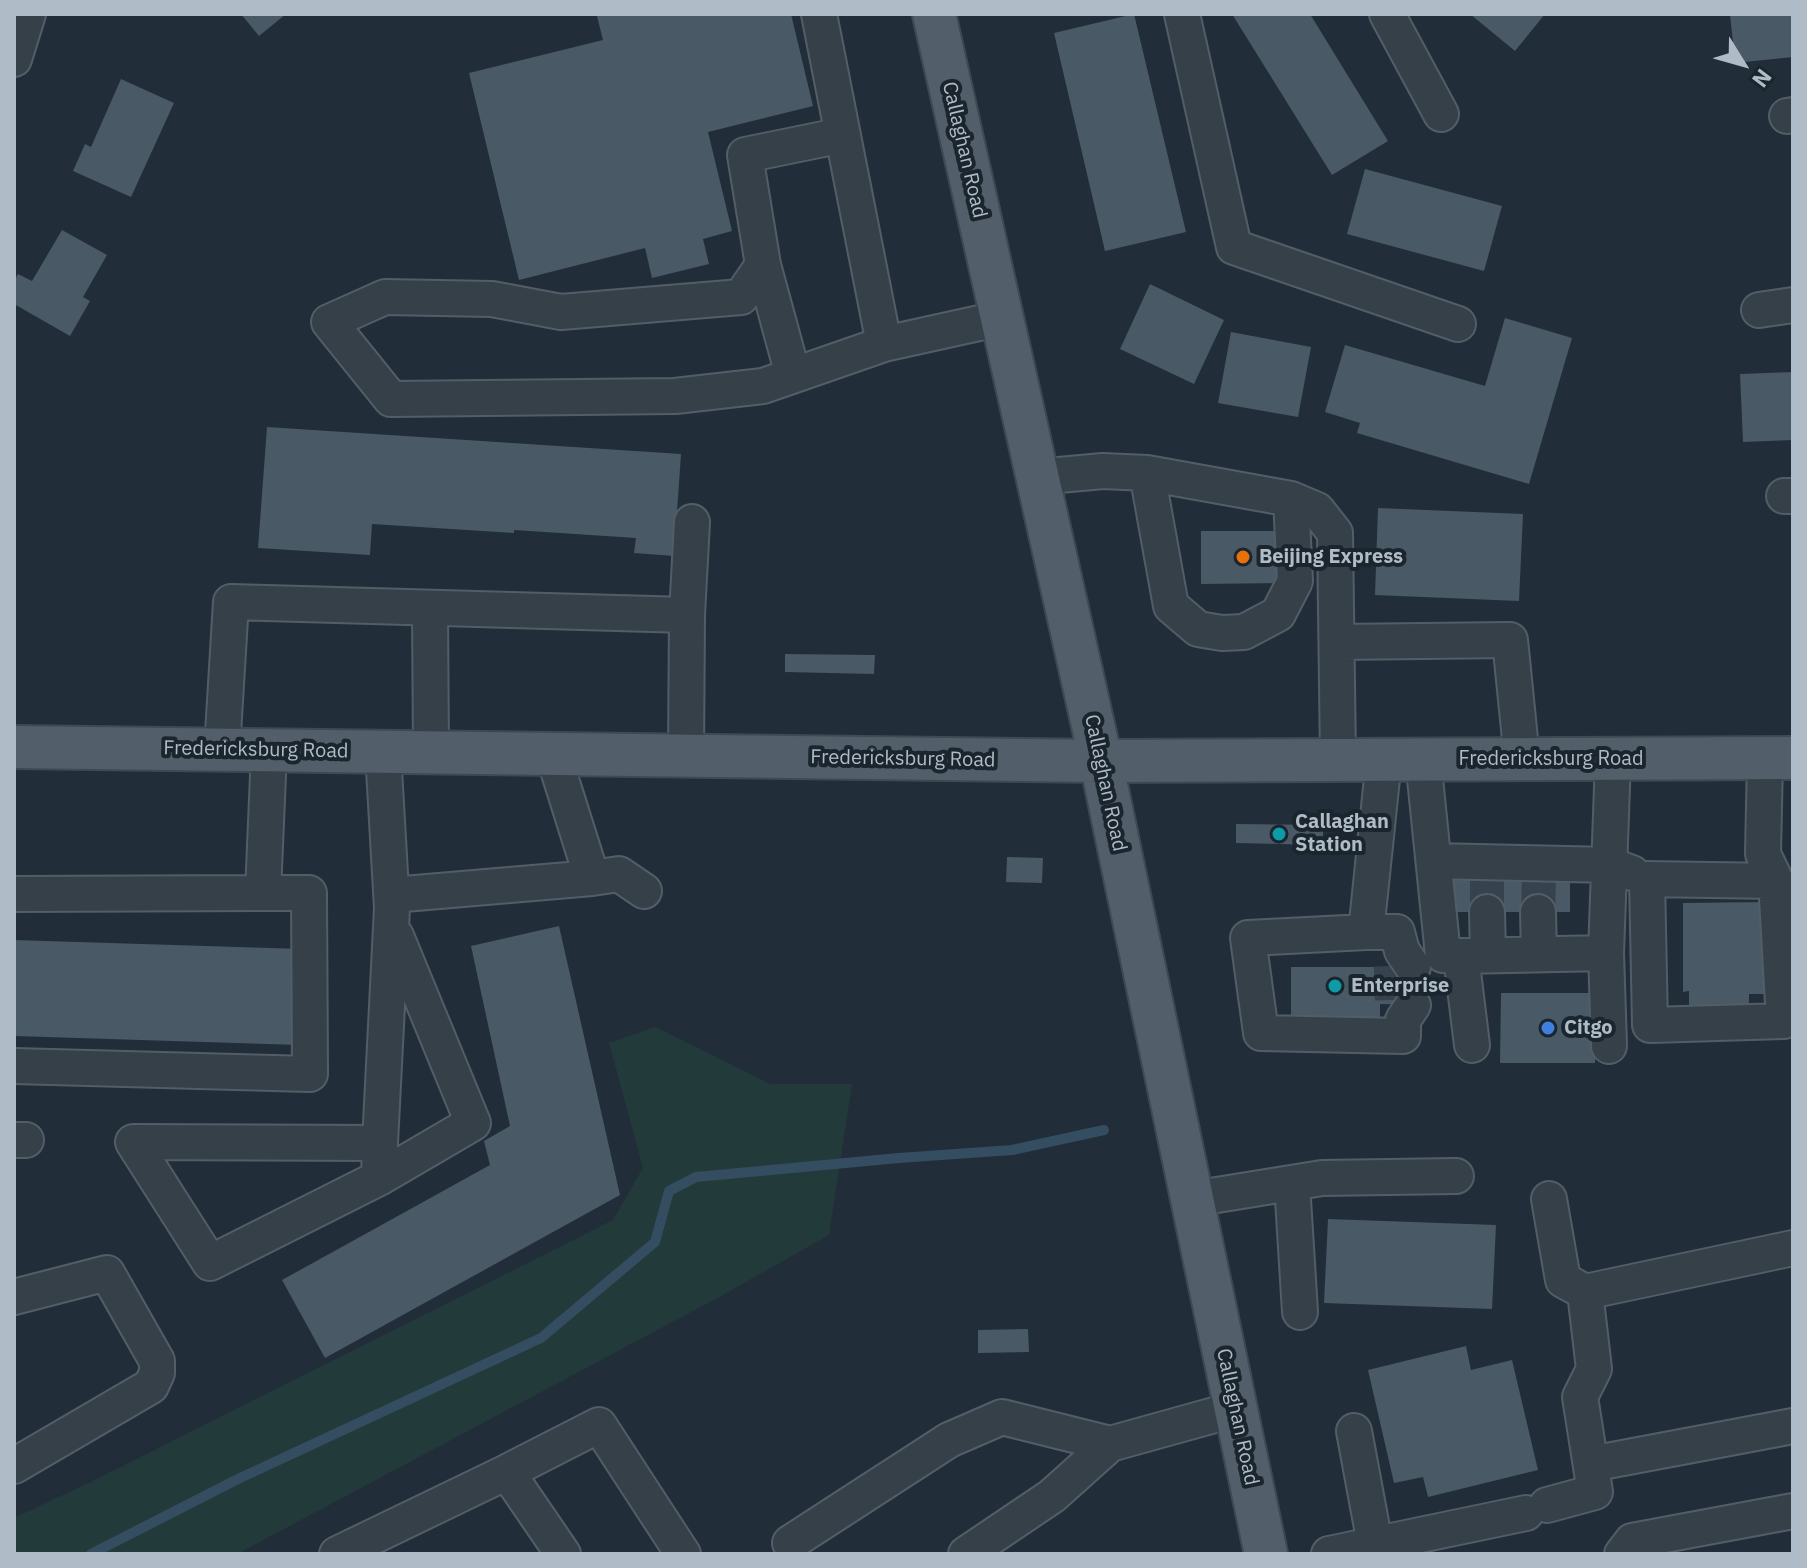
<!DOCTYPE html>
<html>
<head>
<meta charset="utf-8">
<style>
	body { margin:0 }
	#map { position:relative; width:1807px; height:1568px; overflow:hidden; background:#212e39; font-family:"IBM Plex Sans",sans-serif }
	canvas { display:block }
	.frame { position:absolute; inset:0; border:16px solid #afbbc6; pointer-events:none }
	.north { position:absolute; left:1703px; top:24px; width:80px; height:80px; -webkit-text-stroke:6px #1a252e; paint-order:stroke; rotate:127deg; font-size:22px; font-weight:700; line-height:32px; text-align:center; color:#afbbc6 }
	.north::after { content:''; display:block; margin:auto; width:28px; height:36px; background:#afbbc6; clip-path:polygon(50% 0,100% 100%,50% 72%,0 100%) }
</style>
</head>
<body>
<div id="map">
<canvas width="1807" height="1568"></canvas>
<div class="frame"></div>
<div class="north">N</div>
</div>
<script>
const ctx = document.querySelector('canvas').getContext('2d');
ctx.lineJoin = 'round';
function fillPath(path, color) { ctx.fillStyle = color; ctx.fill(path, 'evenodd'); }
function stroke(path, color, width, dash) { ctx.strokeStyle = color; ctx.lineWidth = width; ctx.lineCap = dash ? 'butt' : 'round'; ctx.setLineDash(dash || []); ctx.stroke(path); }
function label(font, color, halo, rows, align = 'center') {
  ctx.font = font + ' "IBM Plex Sans",sans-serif'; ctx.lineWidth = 8; ctx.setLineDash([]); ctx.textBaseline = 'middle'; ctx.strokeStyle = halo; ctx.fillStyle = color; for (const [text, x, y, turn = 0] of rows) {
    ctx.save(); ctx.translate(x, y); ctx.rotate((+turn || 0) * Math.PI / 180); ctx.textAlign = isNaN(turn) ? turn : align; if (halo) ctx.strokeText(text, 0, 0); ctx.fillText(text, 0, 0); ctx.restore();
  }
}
fillPath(new Path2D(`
	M655,1027L770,1084H852L829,1235L721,1296L237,1554H14V1518L93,1481L613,1220L643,1168L609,1043Z`), '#233a3a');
stroke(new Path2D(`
	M91,1554L238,1479L541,1338L655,1242L669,1191L696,1177L899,1158L1012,1150L1104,1130`), '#354d60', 10);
fillPath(new Path2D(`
	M241,14H286L259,36Z
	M605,14H791L813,106L708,132L732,231L703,239L709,264L652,278L645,248L519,280L469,73L603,40L597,16Z
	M1134,14L1186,232L1105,251L1054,33Z
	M1232,14H1310L1388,141L1332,175Z
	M1470,14H1545L1515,51Z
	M1730,14H1793V57L1735,63Z
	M121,79L174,103L131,197L73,171L85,144L91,147Z
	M1365,169L1502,206L1484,271L1347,234Z
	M62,230L107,255L83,297L90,301L70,336L14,304V281L18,274L32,281Z
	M1150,284L1224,320L1194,384L1120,349Z
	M1505,318L1572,338L1529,484L1357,433L1360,423L1325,412L1345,345L1485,386Z
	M1231,332L1311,347L1298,417L1218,403Z
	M1793,372V440L1743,442L1740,374Z
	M267,427L681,454L674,556L634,553L636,538L514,530V533L372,524L370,555L258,548Z
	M1378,508L1523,514L1519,601L1375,595Z
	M1201,531H1284V583L1201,584Z
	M785,654L875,655L874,674L785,672Z
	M1236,824L1323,825V845L1236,843Z
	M1007,857L1043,858L1042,883L1006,882Z
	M1443,876H1570V912H1443Z
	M1766,902L1767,994H1749V1014H1689V991L1683,992V903Z
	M559,926L620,1195L325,1358L282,1280L490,1165L484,1141L510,1126L471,946Z
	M14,940L302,949L299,1045L14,1036Z
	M1291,967H1420V1005L1380,1004V1020H1291Z
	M1501,993H1596L1595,1063H1500Z
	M1328,1219L1496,1225L1492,1309L1324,1303Z
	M1028,1329L1029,1352L978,1353V1330Z
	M1466,1346L1471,1370L1512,1360L1538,1470L1428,1497L1423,1477L1394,1483L1368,1370Z`), '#495965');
stroke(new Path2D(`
	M1487,876V912
	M1538,912L1539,876
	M1391,966L1392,1005`), '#36434e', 34, [34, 17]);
const minor = new Path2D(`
	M819,14L884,344
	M1182,14L1234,247L1458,324
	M1387,14L1441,114
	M14,59L28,14
	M1787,116L1793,115
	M843,135L745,155L763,265L741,297L561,312L492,299L385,297L329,322L391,399L675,396L763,386L884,344L1002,318
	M763,265L793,375
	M1759,310L1793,305
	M1147,473L1171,606L1198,629L1222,633L1244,632L1278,614L1295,581L1291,499
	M1037,477L1103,471L1147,473L1291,499L1317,510L1335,533L1338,759
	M1784,496H1793
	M430,609L431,753
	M687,615L692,522
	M1337,642L1510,640L1522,759
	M222,750L231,602L687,615L686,755
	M553,754L592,878L619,874L644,891
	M1384,759L1366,932L1248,938L1261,1033L1403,1036V1020L1413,1005
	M1423,759L1443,955L1461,956L1606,953L1613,759
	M1765,759L1763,854L1776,881L1647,879L1650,1025L1784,1021L1776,881
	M1434,861L1610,865L1632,873
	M14,894L263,893
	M392,895L592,878
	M1487,912L1488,955
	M1538,912L1539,954
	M1366,932H1397L1402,951L1413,967
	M1606,953L1609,1046
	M1461,956L1472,1045
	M14,1066L310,1074L309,893H263L269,751
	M14,1140H26
	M380,1143L379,1178L210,1263L133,1142L380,1143L392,908L383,752
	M379,1178L473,1123L396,936
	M1292,1183L1300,1312
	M1192,1199L1322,1178L1456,1176
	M1549,1199L1563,1280L1585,1292
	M14,1297L107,1273L157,1361V1373L151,1386L14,1466
	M1354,1431L1375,1544
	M1591,1464L1793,1426
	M507,1472L599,1425L683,1554
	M1547,1505L1595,1492L1580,1397L1594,1369L1585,1292L1793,1248
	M790,1543L949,1440L1002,1417L1110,1444
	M337,1554L507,1472L563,1554
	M966,1554L1052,1496L1110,1444L1236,1409
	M1329,1554L1526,1513
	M1622,1554L1632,1541L1793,1511`);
const major = new Path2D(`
	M934,14L1101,761L1266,1554
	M14,747L1101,761L1793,758`);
stroke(minor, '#525e67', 38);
stroke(major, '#3e4953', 46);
stroke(minor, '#354049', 34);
stroke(major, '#525f6a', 42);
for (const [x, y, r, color] of [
	[1243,557,8,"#e8710a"],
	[1279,834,8,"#0f9aa8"],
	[1335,986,8,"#0f9aa8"],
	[1548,1028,8,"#3f7fe0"]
]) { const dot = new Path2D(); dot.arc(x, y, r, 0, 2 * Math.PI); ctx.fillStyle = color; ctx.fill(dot); stroke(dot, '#1a252e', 3); }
label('20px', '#afbbc6', '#1a252e', [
	["Callaghan Road",964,150,77],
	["Fredericksburg Road",256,750,1],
	["Fredericksburg Road",903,759,1],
	["Fredericksburg Road",1551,759],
	["Callaghan Road",1105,783,78],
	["Callaghan Road",1237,1417,78]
]);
label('bold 20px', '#afbbc6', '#1a252e', [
	["Beijing Express",1259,557],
	["Callaghan",1295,822],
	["Station",1295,845],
	["Enterprise",1351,986],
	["Citgo",1564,1028]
], 'left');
</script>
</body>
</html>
